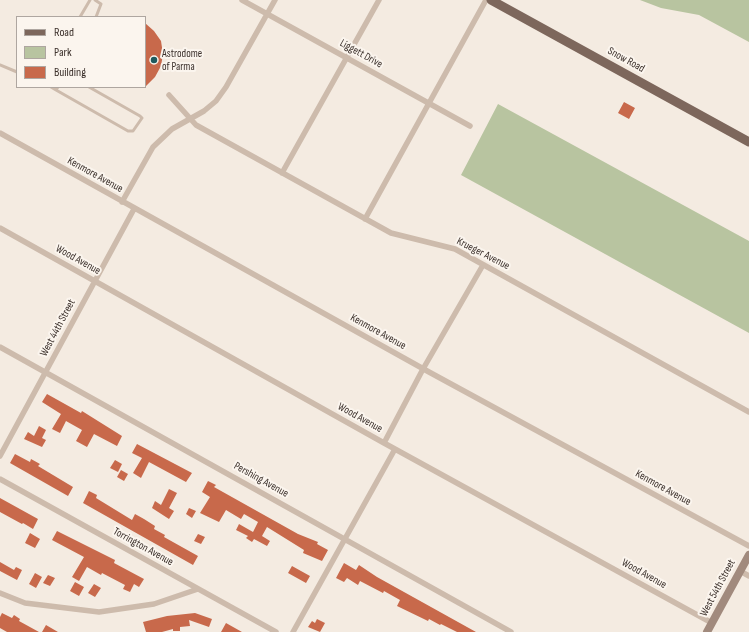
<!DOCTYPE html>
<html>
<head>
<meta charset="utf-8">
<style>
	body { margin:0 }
	#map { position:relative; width:749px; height:632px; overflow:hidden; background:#f4ebe1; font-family:"Sofia Sans Condensed",sans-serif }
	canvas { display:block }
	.legend { position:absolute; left:16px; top:16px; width:130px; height:72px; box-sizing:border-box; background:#fbf5ee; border:1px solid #aea6a0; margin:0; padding:5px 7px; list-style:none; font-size:12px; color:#3b302b }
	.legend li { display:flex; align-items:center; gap:8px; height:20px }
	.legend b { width:20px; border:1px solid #aea6a0 }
</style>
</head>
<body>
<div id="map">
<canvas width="749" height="632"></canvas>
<ul class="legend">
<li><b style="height:5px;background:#7d675c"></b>Road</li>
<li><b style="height:11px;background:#b8c4a0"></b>Park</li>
<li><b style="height:11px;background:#c8694b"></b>Building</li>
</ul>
</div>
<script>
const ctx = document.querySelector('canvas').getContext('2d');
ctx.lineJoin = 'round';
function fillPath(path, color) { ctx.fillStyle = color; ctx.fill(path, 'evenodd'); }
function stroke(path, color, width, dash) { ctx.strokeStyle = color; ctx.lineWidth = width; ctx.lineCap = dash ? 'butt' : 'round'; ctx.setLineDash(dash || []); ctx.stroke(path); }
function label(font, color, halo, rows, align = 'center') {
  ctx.font = font + ' "Sofia Sans Condensed",sans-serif'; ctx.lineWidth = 4; ctx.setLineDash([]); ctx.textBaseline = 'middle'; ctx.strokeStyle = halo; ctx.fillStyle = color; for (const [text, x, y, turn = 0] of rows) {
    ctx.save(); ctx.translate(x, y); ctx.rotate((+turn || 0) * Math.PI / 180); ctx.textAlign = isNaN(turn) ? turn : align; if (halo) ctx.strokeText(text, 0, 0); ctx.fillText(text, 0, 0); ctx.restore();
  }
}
fillPath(new Path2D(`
	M640,0H749V42L699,15L661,8Z
	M498,104L749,241V333L461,175Z`), '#b8c4a0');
fillPath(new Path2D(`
	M145,23L154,31L161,41L163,54L161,66L155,77L145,87Z
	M624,102L635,108L629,119L618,113Z
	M47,394L81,413L82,411L122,436L117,446L94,434L87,447L76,441L82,430L66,421L60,433L52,429L61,414L42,402Z
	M39,426L46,430L42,438L46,440L42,447L24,439L28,432L34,436Z
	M137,444L192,473L186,482L149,462L141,478L133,473L142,458L132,453Z
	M15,454L30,462L31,459L40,464L38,466L73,487L68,496L10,463Z
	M115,460L122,464L118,472L110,468Z
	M121,470L128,474L124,481L117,477Z
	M208,481L216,485L214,487L298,534L318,542L317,544L328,550L322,561L303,553L304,550L267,527L262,536L270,541L267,546L254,539L252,542L246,538L248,536L236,530L239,524L253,532L258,522L244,514L241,519L226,510L219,522L200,513L210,497L202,492Z
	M169,489L177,493L169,508L174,511L169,519L152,508L155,501L161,505Z
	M89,491L97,495L96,498L132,520L135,514L144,519L155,526L154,529L165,535L164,537L198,556L193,565L83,503Z
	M0,498L38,519L33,529L23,523L22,524L0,512Z
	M189,508L196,511L192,518L186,514Z
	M57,531L115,560L114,563L144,579L139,587L134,584L130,592L123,589L125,585L102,573L101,575L87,567L79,581L72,577L84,557L52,540Z
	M30,533L40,539L35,548L25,543Z
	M198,534L205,537L201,544L194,541Z
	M0,562L14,570L16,567L22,570L17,580L0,571Z
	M344,563L356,570L359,565L377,577L476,632H457L441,624L440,625L429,619L428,621L397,606L400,600L384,591L383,593L360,581L358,585L347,578L344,582L336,578Z
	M292,566L310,576L306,583L288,573Z
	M35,573L42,577L36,588L29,584Z
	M48,575L55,578L50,586L43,583Z
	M75,582L84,587L79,596L70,591Z
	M94,584L101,588L95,597L88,593Z
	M2,613L12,618L14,615L20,619L19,621L39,632H7L0,628V617Z
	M195,613L212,619L209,627L189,620L190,626L180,627V631H173V629L162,632H146L143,622L167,616Z
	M317,619L325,623L320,632L308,627L312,621L315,623Z
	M226,623L242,632H221Z
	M46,625L58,632H42Z`), '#c8694b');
stroke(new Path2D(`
	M95,0L101,4L96,17
	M80,17L90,0
	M0,65L17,72
	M51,87L56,90L58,87
	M56,90L128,131H133L142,118L140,116L89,87`), '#cdbbac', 3);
stroke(new Path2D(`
	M242,0L470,126
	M169,95L196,125L391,233L455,249L749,412
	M0,133L429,372L749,546
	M282,173L379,0
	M122,202L153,147L172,129L204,111L216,101L226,87L275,0
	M365,219L486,0
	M0,228L384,443L712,623
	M0,347L511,632
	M384,443L423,369L483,265
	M0,456L134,209
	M0,479L276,632
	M740,571L749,576
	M0,593L25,603L99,612L154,604L198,589
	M293,632L395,449`), '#cdbbac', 5.5);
stroke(new Path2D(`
	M707,632L749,555`), '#a18a7d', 8);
stroke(new Path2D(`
	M491,0L749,142`), '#7d675c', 9);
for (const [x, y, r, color] of [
	[154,60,4,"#1f5a5e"]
]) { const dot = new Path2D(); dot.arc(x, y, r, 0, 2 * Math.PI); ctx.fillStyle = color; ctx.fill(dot); stroke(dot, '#fbf5ee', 1.5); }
label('11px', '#3b302b', '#fbf5ee', [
	["Astrodome",162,54],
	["of Parma",162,67]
], 'left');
label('11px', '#3b302b', '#fbf5ee', [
	["Liggett Drive",361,54,29],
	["Snow Road",626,60,29],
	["Kenmore Avenue",95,175,29],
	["Krueger Avenue",483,254,27],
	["Wood Avenue",78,260,29],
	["West 44th Street",58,328,-62],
	["Kenmore Avenue",378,332,29],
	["Wood Avenue",360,418,29],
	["Pershing Avenue",261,480,29],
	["Kenmore Avenue",663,488,29],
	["Torrington Avenue",143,547,29],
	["Wood Avenue",644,574,29],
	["West 54th Street",718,588,-62]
]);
</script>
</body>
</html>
